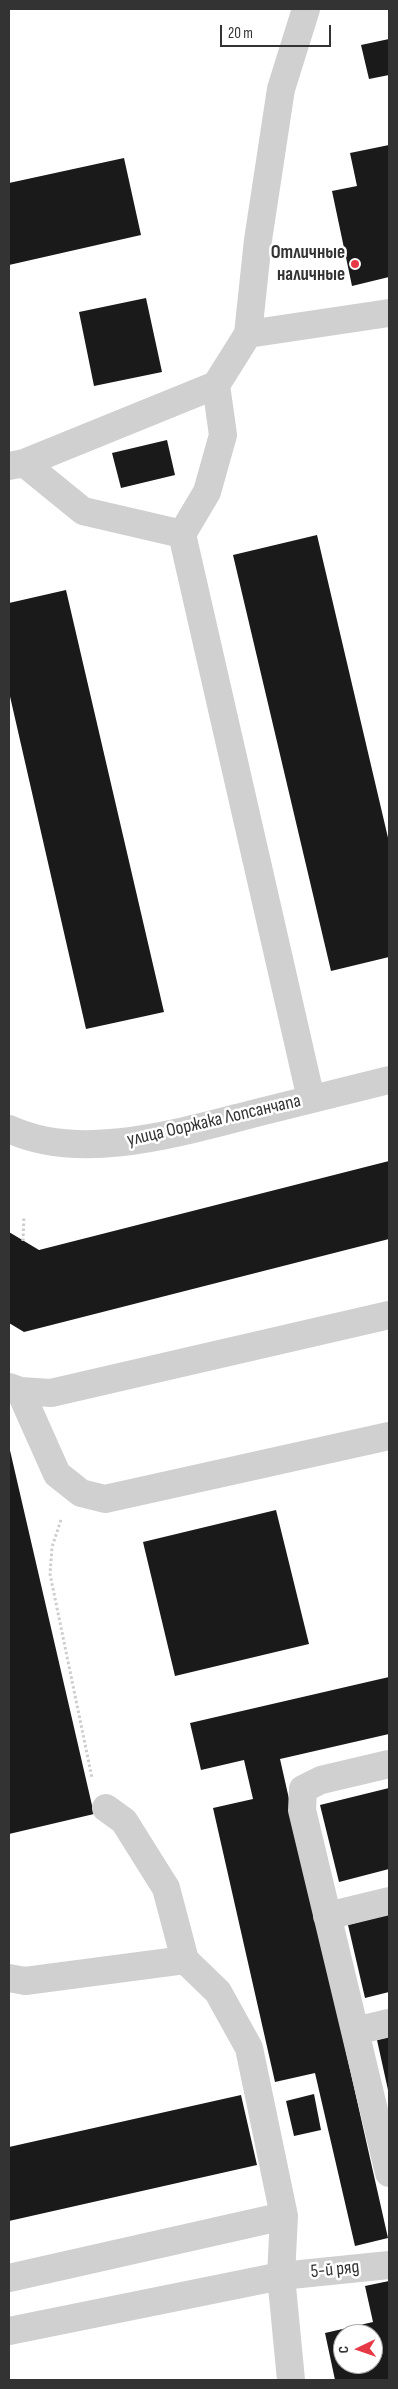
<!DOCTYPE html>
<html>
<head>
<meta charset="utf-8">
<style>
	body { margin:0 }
	#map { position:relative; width:398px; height:2389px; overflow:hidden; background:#fff; font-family:"Sofia Sans Condensed",sans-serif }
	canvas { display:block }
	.frame { position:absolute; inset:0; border:10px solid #333; pointer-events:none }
	.north { position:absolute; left:333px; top:2324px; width:50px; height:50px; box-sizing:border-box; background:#fff; border:1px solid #adadad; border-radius:50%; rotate:267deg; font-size:14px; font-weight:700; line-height:20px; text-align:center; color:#333 }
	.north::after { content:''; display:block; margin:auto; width:18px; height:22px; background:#e63946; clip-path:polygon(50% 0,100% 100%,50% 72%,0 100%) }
	.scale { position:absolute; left:220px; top:25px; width:111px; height:22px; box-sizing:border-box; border:2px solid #333; border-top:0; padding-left:6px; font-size:15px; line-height:18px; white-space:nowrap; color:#333; -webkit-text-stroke:4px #fff; paint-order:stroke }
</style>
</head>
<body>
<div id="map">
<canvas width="398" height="2389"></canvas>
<div class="frame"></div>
<div class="north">С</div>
<div class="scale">20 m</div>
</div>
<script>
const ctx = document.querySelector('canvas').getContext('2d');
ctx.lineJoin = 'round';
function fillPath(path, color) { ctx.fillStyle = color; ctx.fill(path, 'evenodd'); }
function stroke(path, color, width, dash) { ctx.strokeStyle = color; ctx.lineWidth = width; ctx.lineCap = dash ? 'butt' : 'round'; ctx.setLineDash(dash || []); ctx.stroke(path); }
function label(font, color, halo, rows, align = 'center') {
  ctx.font = font + ' "Sofia Sans Condensed",sans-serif'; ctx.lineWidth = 5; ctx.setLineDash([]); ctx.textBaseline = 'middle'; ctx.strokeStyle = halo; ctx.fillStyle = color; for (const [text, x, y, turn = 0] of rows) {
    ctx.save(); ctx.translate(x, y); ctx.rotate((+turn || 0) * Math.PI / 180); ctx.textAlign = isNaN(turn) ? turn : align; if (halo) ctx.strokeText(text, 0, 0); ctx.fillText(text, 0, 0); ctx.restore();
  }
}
fillPath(new Path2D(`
	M389,39V75L369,79L361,45Z
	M389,145V277L352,286L332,191L357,186L350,153Z
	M124,158L141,235L9,265V183Z
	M146,298L162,372L94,386L79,312Z
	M167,440L175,475L121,488L112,453Z
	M317,535L389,842V957L331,971L233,555Z
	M66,590L164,1012L86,1029L9,692V603Z
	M389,1161V1239L24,1332L9,1323V1232L39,1250Z
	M9,1446L94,1814L9,1834Z
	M276,1510L309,1644L175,1676L143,1542Z
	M389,1677V1734L280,1759L388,2238L355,2246L315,2073L275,2082L213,1808L253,1799L244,1760L201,1770L190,1723Z
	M389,1788V1869L339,1882L320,1805Z
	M389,1914V1992L365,1998L348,1925Z
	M389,2037V2090H388L377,2040Z
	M314,2094L321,2130L294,2136L286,2101Z
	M241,2095L257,2165L9,2221V2147Z
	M389,2281V2380H335L325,2333L373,2322L365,2286ZM343,2334H373V2364H343Z`), '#1a1a1a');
stroke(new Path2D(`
	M23,1241L24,1216
	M61,1520L52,1547L50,1574L92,1778`), '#cdcdcd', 3, [2.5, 2.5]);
stroke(new Path2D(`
	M248,334L389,313
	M216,385L223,435L207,492L182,534L311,1099
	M24,463L83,511L182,534
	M9,466L24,463L216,385L248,334L258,240L281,89L306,9
	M9,1129C82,1163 181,1132 256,1113C300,1102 345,1091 389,1080
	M9,1387L20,1391L51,1393L389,1315
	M20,1391L57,1474L81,1493L105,1499L389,1436
	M389,1764L321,1780L303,1789L302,1810L389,2173
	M106,1808L124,1821L166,1888L185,1960
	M327,1916L389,1901
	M9,1978L25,1981L185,1960L218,1992L249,2048L284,2216L281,2276L389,2265
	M355,2031L389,2023
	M9,2278L284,2216
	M9,2331L281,2276L291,2380`), '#d0d0d0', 28);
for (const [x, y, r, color] of [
	[355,264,5,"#e63946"]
]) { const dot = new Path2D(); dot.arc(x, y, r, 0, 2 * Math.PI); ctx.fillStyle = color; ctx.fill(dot); stroke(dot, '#fff', 2); }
label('bold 19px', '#333', '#fff', [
	["Отличные",345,253],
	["наличные",345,275]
], 'right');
label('19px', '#333', '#fff', [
	["улица Ооржака Лопсанчапа",214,1121,-13],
	["5-й ряд",335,2270,-6]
]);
</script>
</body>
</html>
